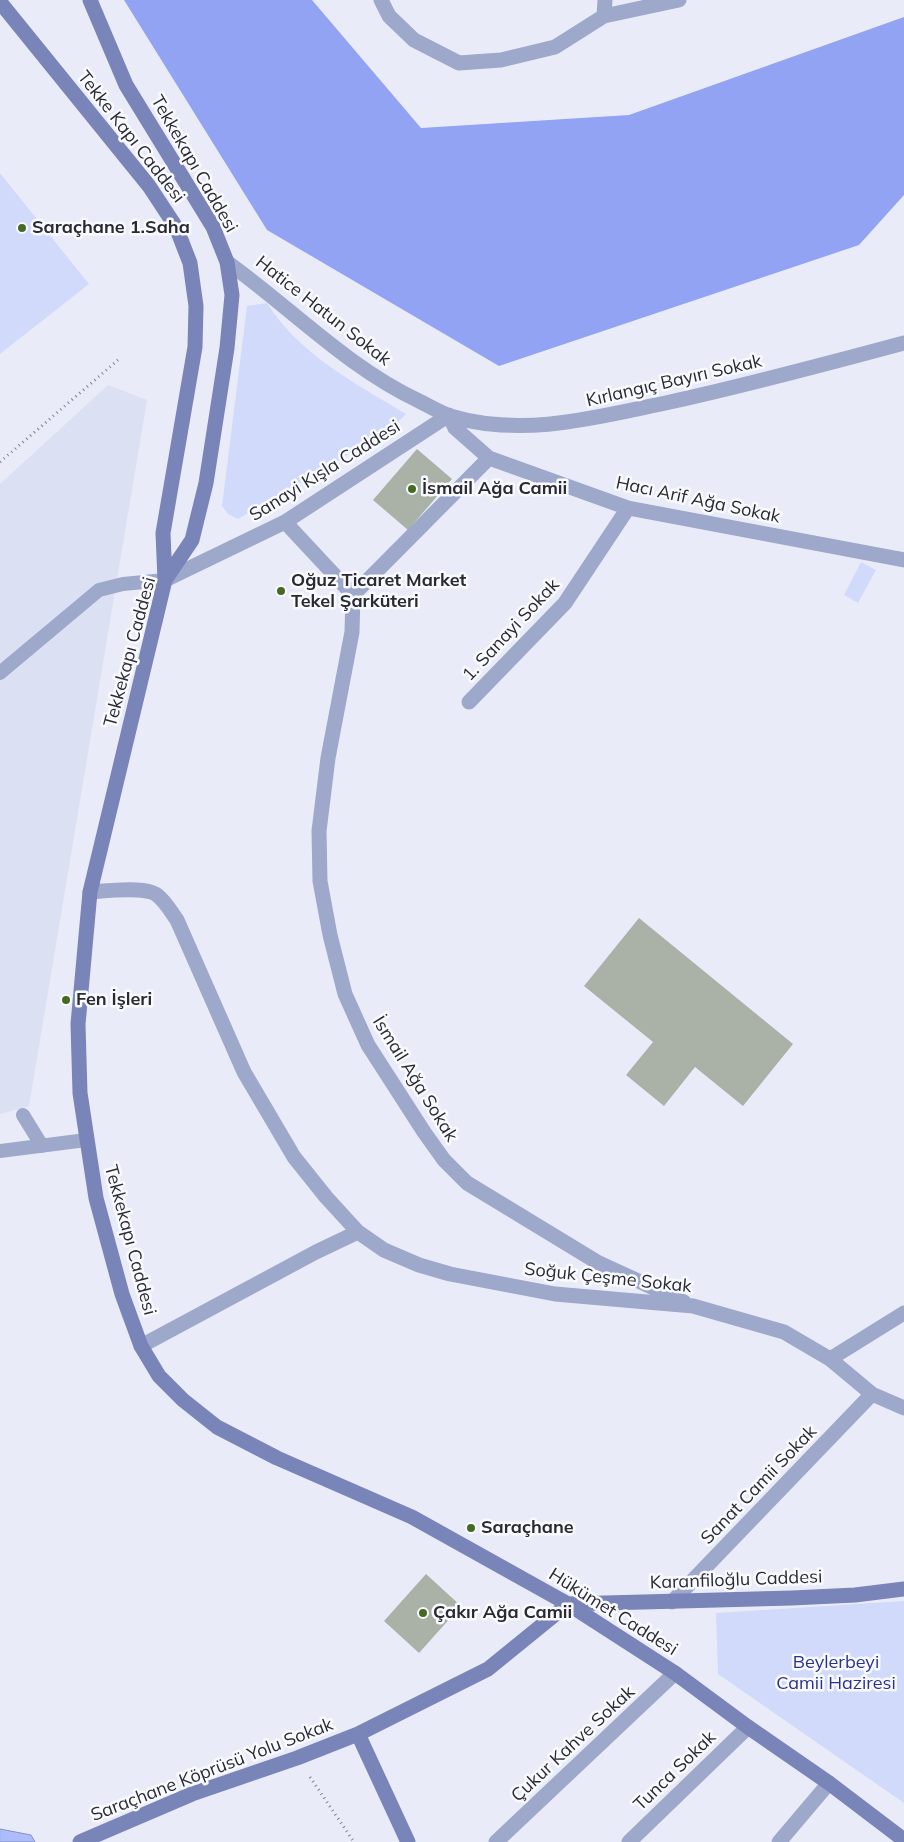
<!DOCTYPE html>
<html>
<head>
<meta charset="utf-8">
<style>
	body { margin:0 }
	canvas { display:block; background:#e9ecf8 }
</style>
</head>
<body>
<canvas width="904" height="1842"></canvas>
<script>
const ctx = document.querySelector('canvas').getContext('2d');
ctx.lineJoin = 'round';
function fillPath(path, color) { ctx.fillStyle = color; ctx.fill(path, 'evenodd'); }
function stroke(path, color, width, dash) { ctx.strokeStyle = color; ctx.lineWidth = width; ctx.lineCap = dash ? 'butt' : 'round'; ctx.setLineDash(dash || []); ctx.stroke(path); }
function label(font, color, halo, rows, align = 'center') {
  ctx.font = font + ' Mulish,sans-serif'; ctx.lineWidth = 5; ctx.setLineDash([]); ctx.textBaseline = 'middle'; ctx.strokeStyle = halo; ctx.fillStyle = color; for (const [text, x, y, turn = 0] of rows) {
    ctx.save(); ctx.translate(x, y); ctx.rotate((+turn || 0) * Math.PI / 180); ctx.textAlign = isNaN(turn) ? turn : align; if (halo) ctx.strokeText(text, 0, 0); ctx.fillText(text, 0, 0); ctx.restore();
  }
}
fillPath(new Path2D(`
	M108,385L147,400L29,1106L0,1114V484Z`), '#dbe0f3');
fillPath(new Path2D(`
	M0,173L89,284L0,354Z
	M267,303C300,355 355,383 406,414L391,429L238,519L228,514L222,506L247,306Z
	M861,562L876,570L858,603L844,595Z
	M904,1601V1803L718,1674L716,1613Z`), '#d1dafa');
fillPath(new Path2D(`
	M124,0H312L421,128L629,115L904,17V195L859,245L499,366L267,230Z`), '#91a3f2');
const water = new Path2D(`
	M0,1829L31,1835L35,1842H0Z`);
fillPath(water, '#acbcfc');
stroke(water, '#8590bf', 1);
fillPath(new Path2D(`
	M417,449L452,479L408,530L373,500Z
	M639,918L793,1044L743,1106L695,1067L664,1106L626,1075L653,1042L584,986Z
	M426,1574L461,1606L419,1653L384,1621Z`), '#aab1a6');
stroke(new Path2D(`
	M0,462L118,360
	M310,1777L354,1842`), '#80828b', 3, [1, 4]);
stroke(new Path2D(`
	M0,673L99,590L123,584L165,580
	M23,1115L42,1146
	M0,1151L86,1140`), '#9ea8cb', 14);
stroke(new Path2D(`
	M381,0L389,16L414,40L459,63L501,60L555,47L604,16L679,0
	M604,16L605,0
	M227,262C291,308 347,367 419,401C429,406 439,412 450,416C523,438 598,417 670,402C748,385 826,364 904,343
	M449,415L455,428L489,458L628,508L904,560
	M285,522L353,595L352,632L328,758L319,831L320,881L330,935L345,994L368,1045L424,1132L444,1160L467,1183L597,1262L684,1302
	M165,580L285,522L449,415
	M353,595L489,458
	M469,702L565,603L628,508
	M90,892C106,891 145,886 157,895C166,902 171,912 177,920L244,1072L294,1157L326,1197L358,1232L384,1250L419,1265L450,1274L555,1294L693,1306L784,1332L830,1359L872,1394L904,1408
	M141,1346L316,1252L358,1232
	M830,1359L904,1313
	M672,1602L872,1394
	M496,1842L675,1673
	M629,1842L748,1727
	M779,1842L829,1783`), '#9ea8cb', 15);
stroke(new Path2D(`
	M90,0L126,85L213,227L227,262L232,295L227,348L206,483L192,540L165,580L90,892L78,1024L80,1093L96,1198L122,1294L141,1346L159,1376L183,1400L217,1427L277,1458L412,1517L568,1604L675,1673L748,1727L829,1783L904,1840
	M0,2L149,186L176,227L190,263L196,306L195,347L163,533L165,580
	M568,1604L792,1598L855,1595L904,1589
	M358,1734L408,1842
	M80,1842L192,1794L297,1758L358,1734L488,1669L568,1604`), '#7985b9', 15);
for (const [x, y, r, color] of [
	[22,228,5,"#446a24"],
	[412,489,5,"#446a24"],
	[281,591,5,"#446a24"],
	[66,1000,5,"#446a24"],
	[471,1528,5,"#446a24"],
	[423,1613,5,"#446a24"]
]) { const dot = new Path2D(); dot.arc(x, y, r, 0, 2 * Math.PI); ctx.fillStyle = color; ctx.fill(dot); stroke(dot, '#f9faff', 2); }
label('18px', '#2a2b30', '#f9faff', [
	["Tekke Kapı Caddesi",131,137,52],
	["Tekkekapı Caddesi",194,164,60],
	["Hatice Hatun Sokak",323,311,38],
	["Kırlangıç Bayırı Sokak",674,381,-13],
	["Sanayi Kışla Caddesi",325,471,-32],
	["Hacı Arif Ağa Sokak",698,500,12],
	["1. Sanayi Sokak",511,630,-47],
	["Tekkekapı Caddesi",130,652,-75],
	["İsmail Ağa Sokak",415,1079,58],
	["Tekkekapı Caddesi",130,1240,75],
	["Soğuk Çeşme Sokak",608,1278,6],
	["Sanat Camii Sokak",759,1485,-46],
	["Karanfiloğlu Caddesi",736,1580,-2],
	["Hükümet Caddesi",613,1612,32],
	["Çukur Kahve Sokak",573,1744,-43],
	["Saraçhane Köprüsü Yolu Sokak",212,1770,-21],
	["Tunca Sokak",675,1771,-44]
]);
label('bold 18px', '#2a2b30', '#f9faff', [
	["Saraçhane 1.Saha",32,228],
	["İsmail Ağa Camii",422,489],
	["Oğuz Ticaret Market",291,581],
	["Tekel Şarküteri",291,602],
	["Fen İşleri",76,1000],
	["Saraçhane",481,1528],
	["Çakır Ağa Camii",433,1613]
], 'left');
label('18px', '#2b328c', '#f9faff', [
	["Beylerbeyi",836,1663],
	["Camii Haziresi",836,1684]
]);
</script>
</body>
</html>
